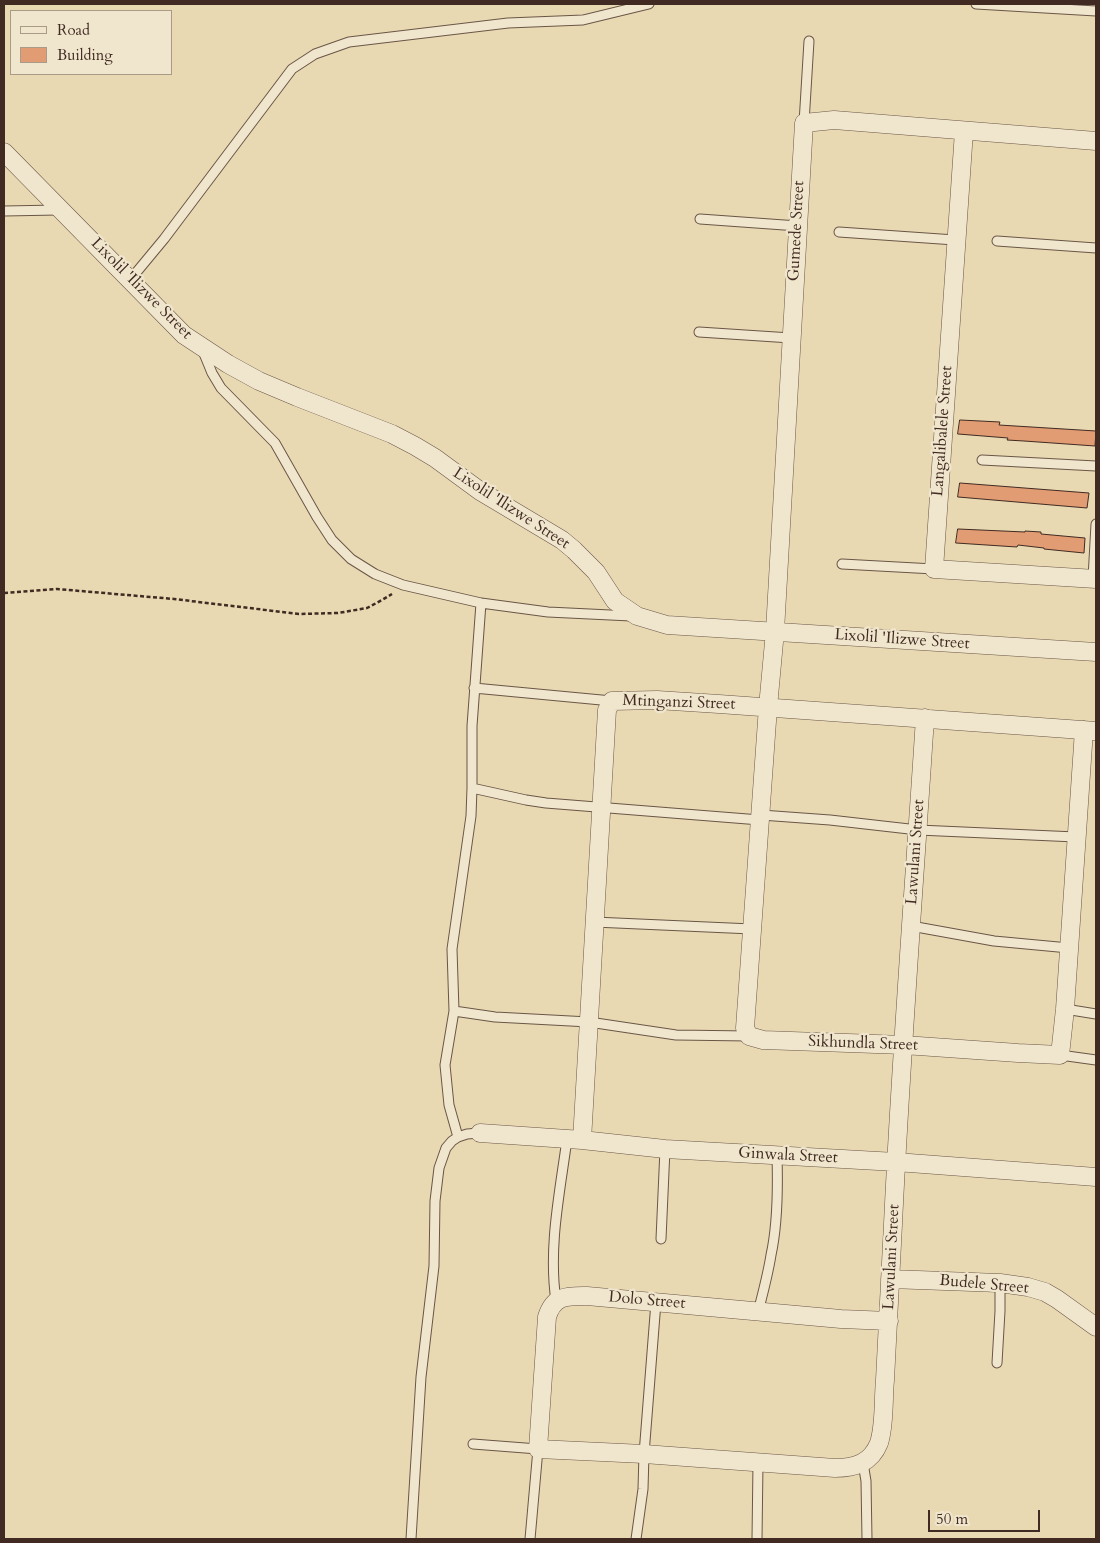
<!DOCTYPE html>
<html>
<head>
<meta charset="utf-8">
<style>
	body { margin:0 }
	#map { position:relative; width:1100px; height:1543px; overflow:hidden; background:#e8d9b3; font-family:Cardo,serif }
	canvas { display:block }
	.frame { position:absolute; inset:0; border:5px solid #402a21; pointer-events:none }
	.legend { position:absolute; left:10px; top:10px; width:162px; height:65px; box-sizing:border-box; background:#f0e6ce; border:1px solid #aa9b89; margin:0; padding:6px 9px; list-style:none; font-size:15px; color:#402a21 }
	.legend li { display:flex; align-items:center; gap:10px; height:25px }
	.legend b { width:25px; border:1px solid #aa9b89 }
	.scale { position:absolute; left:928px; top:1510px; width:112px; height:22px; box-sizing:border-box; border:2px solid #402a21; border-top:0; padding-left:6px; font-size:15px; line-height:18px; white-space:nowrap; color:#402a21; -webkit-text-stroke:4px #f0e6ce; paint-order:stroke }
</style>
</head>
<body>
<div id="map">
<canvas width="1100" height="1543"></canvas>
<div class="frame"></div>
<ul class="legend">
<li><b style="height:6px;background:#f0e6ce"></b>Road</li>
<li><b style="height:14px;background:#e19c73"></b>Building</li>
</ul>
<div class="scale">50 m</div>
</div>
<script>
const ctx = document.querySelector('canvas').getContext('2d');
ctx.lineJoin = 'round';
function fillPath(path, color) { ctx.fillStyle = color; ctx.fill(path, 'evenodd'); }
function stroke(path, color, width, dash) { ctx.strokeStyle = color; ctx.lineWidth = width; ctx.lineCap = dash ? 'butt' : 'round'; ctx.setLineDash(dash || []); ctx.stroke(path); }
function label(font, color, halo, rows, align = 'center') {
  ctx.font = font + ' Cardo,serif'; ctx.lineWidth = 4.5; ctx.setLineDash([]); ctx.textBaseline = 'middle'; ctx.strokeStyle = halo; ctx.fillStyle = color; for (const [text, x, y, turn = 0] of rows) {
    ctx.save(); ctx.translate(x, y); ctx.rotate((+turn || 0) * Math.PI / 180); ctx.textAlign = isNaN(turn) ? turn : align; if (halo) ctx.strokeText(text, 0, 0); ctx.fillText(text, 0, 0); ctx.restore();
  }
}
const building = new Path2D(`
	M960,420L1000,422L999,425L1096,431L1095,446L1024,441L1007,440L1008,438L958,434Z
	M960,483L1089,493L1087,508L958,497Z
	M958,529L1025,532V531L1041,532V534L1085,538L1084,553L1044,549V548L1018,545L1017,547L956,543Z`);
fillPath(building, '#e19c73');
stroke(building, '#402a21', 1);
const service = new Path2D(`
	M976,4L1096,11
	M804,123L809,41
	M4,211L58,210
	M700,219L798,226
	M839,232L955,240
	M997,241L1096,248
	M130,280L164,239L292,69L315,54L349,42L508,23L583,20L649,4
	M699,332L791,338
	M203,351L212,373L221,388L275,443L317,517L332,540L351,559L375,574L403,585L481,603L548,612L631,616
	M982,460L1096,466
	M842,564L934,569
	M1093,578L1096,524
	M474,688L612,701
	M472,788L526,800L546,803L760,820
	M761,815L830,820L918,830L1076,837
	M594,922L752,929
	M911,926L994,941L1069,948
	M1065,1009L1096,1014
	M454,1011L495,1017L589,1022L676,1035L749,1036
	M1060,1055L1096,1060
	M458,1137L449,1105L445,1065L454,1011L452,949L471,816L472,788V726L481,603
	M661,1239L665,1149
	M556,1301C548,1247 560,1192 567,1139
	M758,1312C763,1293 768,1274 771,1255C778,1223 778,1189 777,1156
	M997,1363L1000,1311V1283
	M473,1444L538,1449L530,1539
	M863,1463L866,1481L867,1539
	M411,1539L421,1377L434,1266L435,1201L439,1168L446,1148L452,1141L458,1137L467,1134L480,1133
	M636,1539L643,1489L644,1454L656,1302
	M757,1539L758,1463`);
const minor = new Path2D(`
	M964,131L934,569L1096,579
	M4,152L184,335L228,364L259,381L297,397L392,434L415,446L435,458L480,491L562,540L574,550L596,572L615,601L637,616L667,625L1096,652
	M1084,730L1065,1009L1060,1055L1018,1053L904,1045L763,1040L749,1036L745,1028L768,707L775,631L804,123L834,120L1096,141
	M480,1133L582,1140L665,1149L896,1162L1096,1177
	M582,1140L607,710L612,701L657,700L719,704L1096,731
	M890,1279L1000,1283L1028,1287L1045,1292L1057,1299L1096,1327
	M889,1321L841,1319L587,1296C567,1296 554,1295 547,1317L538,1449L644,1454L835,1468C855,1468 871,1463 879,1443C885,1424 883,1400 885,1380C888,1328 890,1276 893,1224C901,1055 914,887 925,718`);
stroke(service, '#6a5646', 11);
stroke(minor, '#6a5646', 19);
stroke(new Path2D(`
	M4,593L57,589L174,599L299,614L338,613L367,608L382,600L392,594`), '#402a21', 2.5, [4, 2.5]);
stroke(service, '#f0e6ce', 9);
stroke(minor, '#f0e6ce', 18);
label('16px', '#402a21', '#f0e6ce', [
	["Gumede Street",797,231,-87],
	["Lixolil 'Ilizwe Street",141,289,45],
	["Langalibalele Street",943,431,-86],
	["Lixolil 'Ilizwe Street",511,509,33],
	["Lixolil 'Ilizwe Street",902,640,4],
	["Mtinganzi Street",679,703,2],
	["Lawulani Street",916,852,-86],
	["Sikhundla Street",863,1044,2],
	["Ginwala Street",788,1156,3],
	["Lawulani Street",892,1257,-87],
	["Budele Street",984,1285,5],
	["Dolo Street",647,1301,5]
]);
</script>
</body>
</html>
